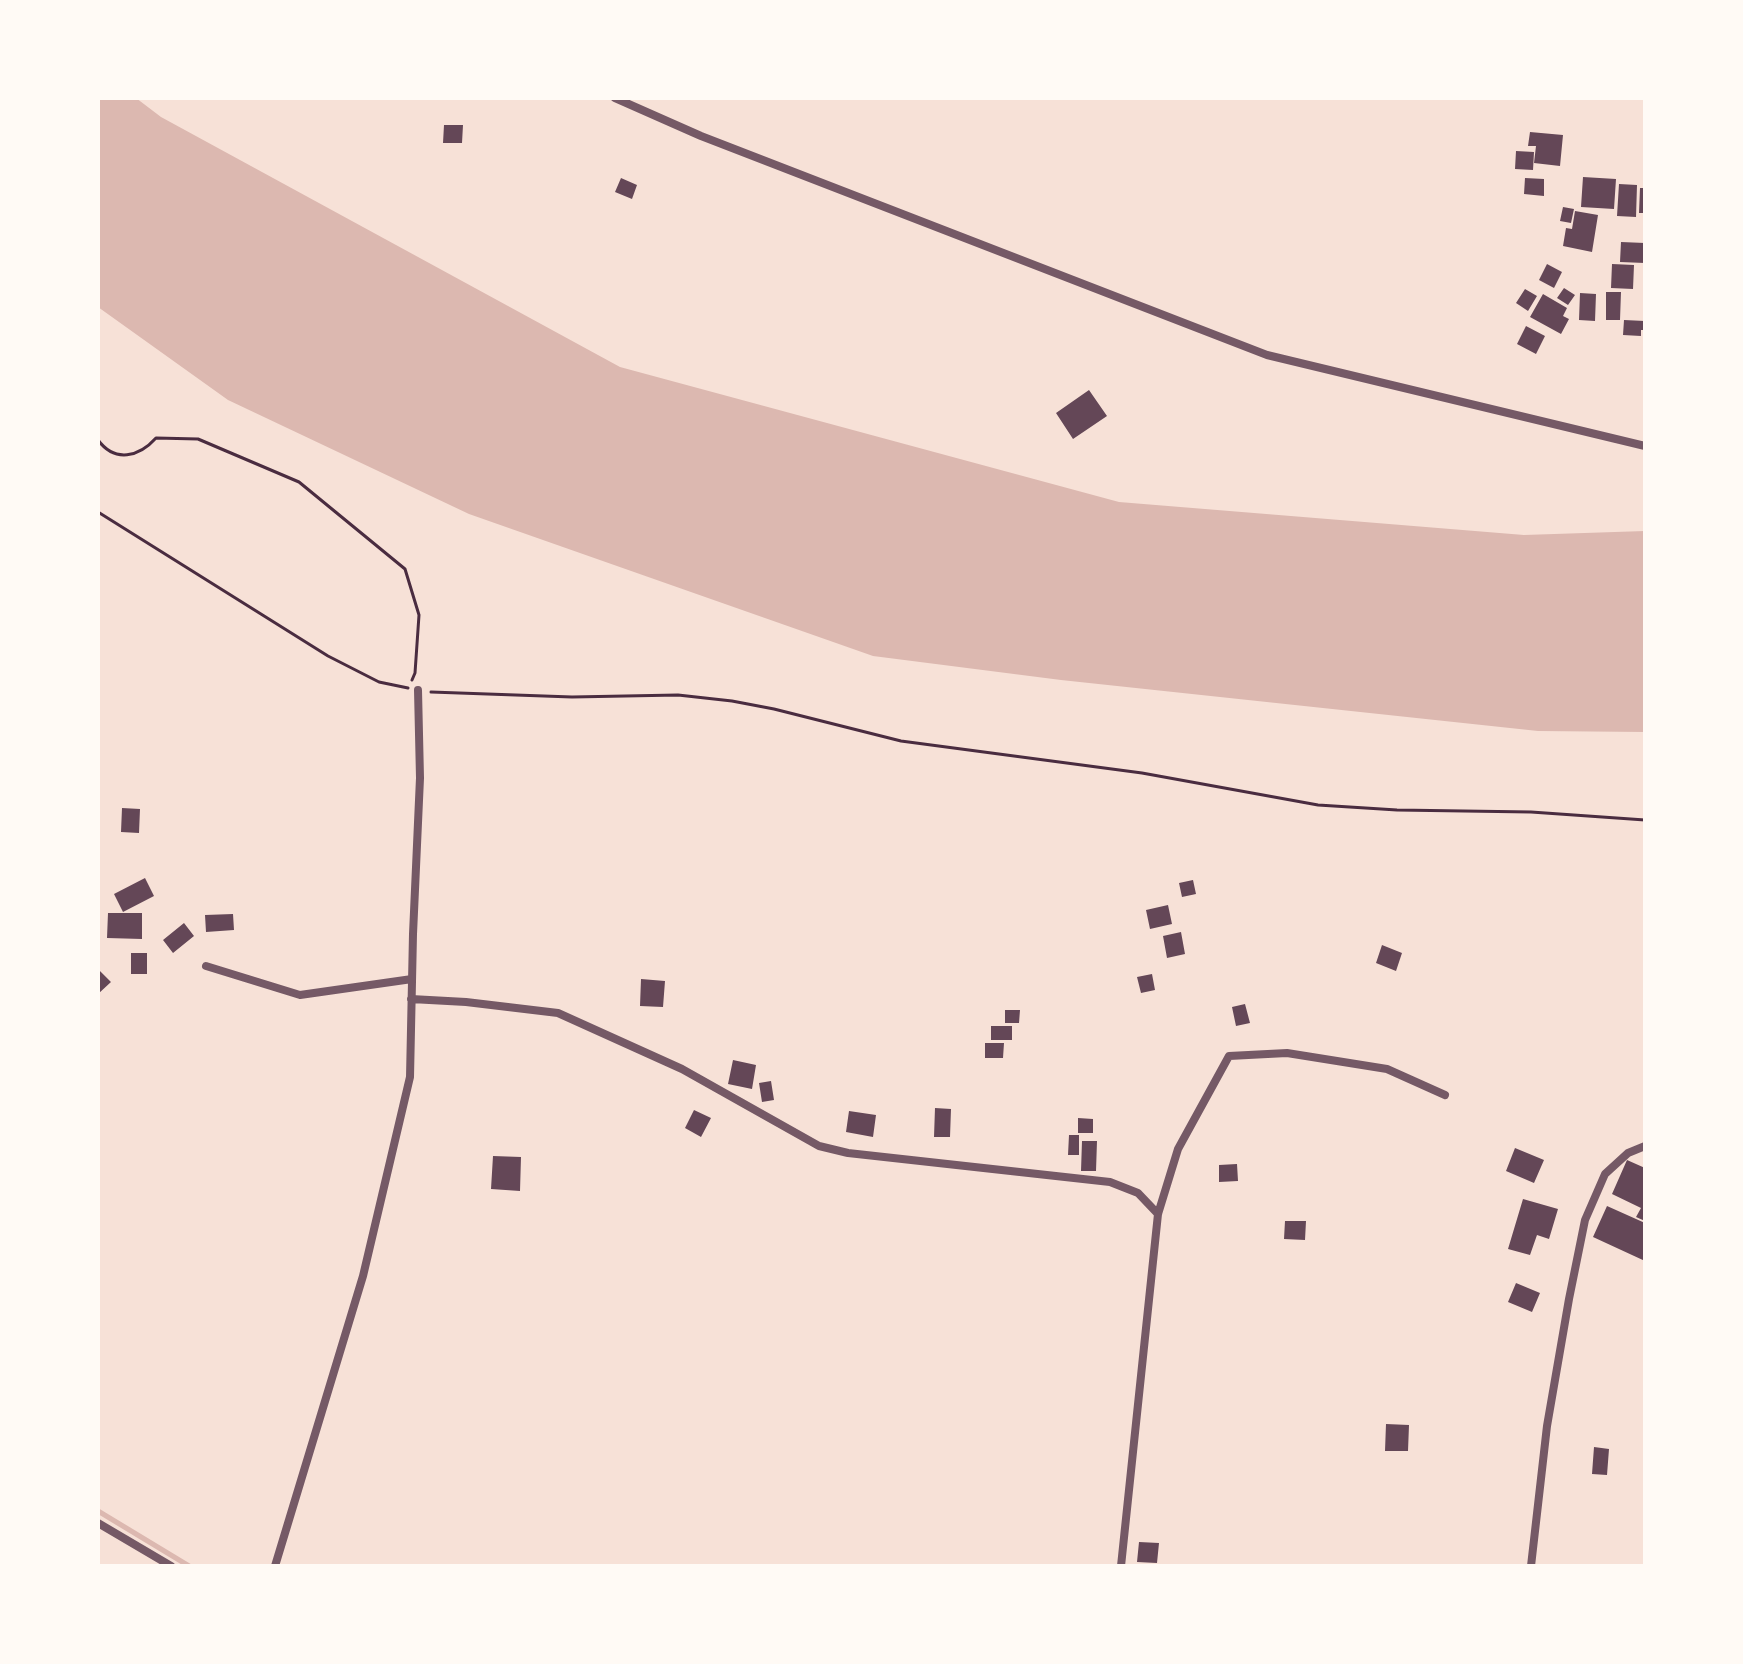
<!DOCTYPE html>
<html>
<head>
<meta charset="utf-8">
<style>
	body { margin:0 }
	#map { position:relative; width:1743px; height:1664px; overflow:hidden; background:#f7e1d7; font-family:"Titillium Web",sans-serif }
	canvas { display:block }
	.frame { position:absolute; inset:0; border:100px solid #fffaf5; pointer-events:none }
</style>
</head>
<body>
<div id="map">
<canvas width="1743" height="1664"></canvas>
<div class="frame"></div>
</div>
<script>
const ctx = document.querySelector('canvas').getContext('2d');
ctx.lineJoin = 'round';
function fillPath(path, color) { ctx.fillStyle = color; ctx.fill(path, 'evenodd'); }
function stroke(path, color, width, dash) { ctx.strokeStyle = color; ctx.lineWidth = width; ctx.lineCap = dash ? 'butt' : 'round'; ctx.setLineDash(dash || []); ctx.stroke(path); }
fillPath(new Path2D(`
	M98,98H136L161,117L620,367L1119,502L1524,535L1645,531V732L1538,731L1061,680L873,656L469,514L228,400L98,307Z`), '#dcb8b0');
stroke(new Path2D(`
	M98,1511L189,1566`), '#dcb8b0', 5);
fillPath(new Path2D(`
	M444,125H463L462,143H443Z
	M1530,132L1563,135L1560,166L1534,163L1536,146H1528Z
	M1516,151L1534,152L1533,170L1515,169Z
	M1583,177L1616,179L1614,209L1581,207Z
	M621,178L637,185L632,199L615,192Z
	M1525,178L1544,179V196L1524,194Z
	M1619,184L1637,185L1636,217L1617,216Z
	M1640,188H1645V213H1639Z
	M1563,207L1574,209L1571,223L1560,221Z
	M1575,211L1598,215L1592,252L1563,246L1566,228L1572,229Z
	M1621,242L1645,243V263L1620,262Z
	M1547,264L1562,272L1554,288L1539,280Z
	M1612,264L1634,265L1633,289L1611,288Z
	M1564,288L1575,295L1568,305L1557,298Z
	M1525,289L1537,296L1528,311L1516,303Z
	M1606,292H1621L1620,320H1606Z
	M1580,293L1596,294L1595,321L1579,320Z
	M1543,294L1567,308L1563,316L1569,319L1561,334L1530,317Z
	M1624,320L1645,321V330H1641V336L1623,335Z
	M1526,326L1545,336L1536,354L1517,344Z
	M1089,390L1107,416L1073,439L1056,413Z
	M122,808L140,809L139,833L121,832Z
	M145,878L154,896L123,912L114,894Z
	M1193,880L1196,894L1182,897L1179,883Z
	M1168,905L1172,924L1150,929L1146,910Z
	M108,913H142V939L107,938Z
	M233,914L234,930L206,932L205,915Z
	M184,923L194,936L173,953L163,940Z
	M1181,932L1185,954L1167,958L1163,936Z
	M1382,945L1402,953L1396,971L1376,963Z
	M131,953H147V974H131Z
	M98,969L111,982L98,994Z
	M1152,974L1155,990L1141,993L1137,977Z
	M641,979L665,981L663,1007L640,1006Z
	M1245,1004L1250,1023L1236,1026L1232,1007Z
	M1005,1010H1020L1019,1023H1005Z
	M991,1026H1012V1040H991Z
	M985,1043H1004L1003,1058H985Z
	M733,1060L756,1065L752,1089L728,1084Z
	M771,1081L774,1100L762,1102L759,1083Z
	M935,1108L951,1109L950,1137H934Z
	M694,1110L711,1118L701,1137L685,1128Z
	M849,1111L876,1115L873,1137L846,1132Z
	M1078,1118L1093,1119V1133H1078Z
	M1069,1135H1079V1155H1068Z
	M1082,1141H1097L1096,1171H1081Z
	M1515,1148L1544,1160L1534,1183L1506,1171Z
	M493,1156L521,1157L520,1191L491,1189Z
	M1627,1160L1645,1168V1221L1636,1217L1641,1208L1612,1194Z
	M1237,1164L1238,1181L1219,1182V1165Z
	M1523,1199L1558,1209L1549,1239L1537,1235L1530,1255L1508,1249Z
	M1607,1206L1645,1223V1261L1593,1237Z
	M1285,1221H1306L1305,1240L1284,1239Z
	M1516,1283L1540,1293L1532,1312L1508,1302Z
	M1386,1424L1409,1425L1408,1451H1385Z
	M1594,1447L1609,1449L1607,1475L1592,1474Z
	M1139,1542L1159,1543L1157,1563L1137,1562Z`), '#644757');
stroke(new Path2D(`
	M98,440C115,463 139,457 156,438L198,439L299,482L405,569L419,615L415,673L412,680
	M98,512L328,656L379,682L408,688
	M431,692L572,697L678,695L732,701L774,709L901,741L1142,773L1318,805L1397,810L1531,812L1645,820`), '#4a2c40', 3);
stroke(new Path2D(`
	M615,98L701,136L1267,355L1645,446
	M206,966L300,995L412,979
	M411,999L466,1002L558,1013L682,1069L819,1146L848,1153L1110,1182L1138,1193L1158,1214
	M98,1523L171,1566
	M275,1566L363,1276L410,1077L413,934L420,778L418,690
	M1121,1566L1158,1214L1178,1149L1229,1056L1287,1053L1387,1069L1445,1095
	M1531,1566L1547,1426L1569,1299L1585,1220L1605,1174L1628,1153L1645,1146`), '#755966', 8);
</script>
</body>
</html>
